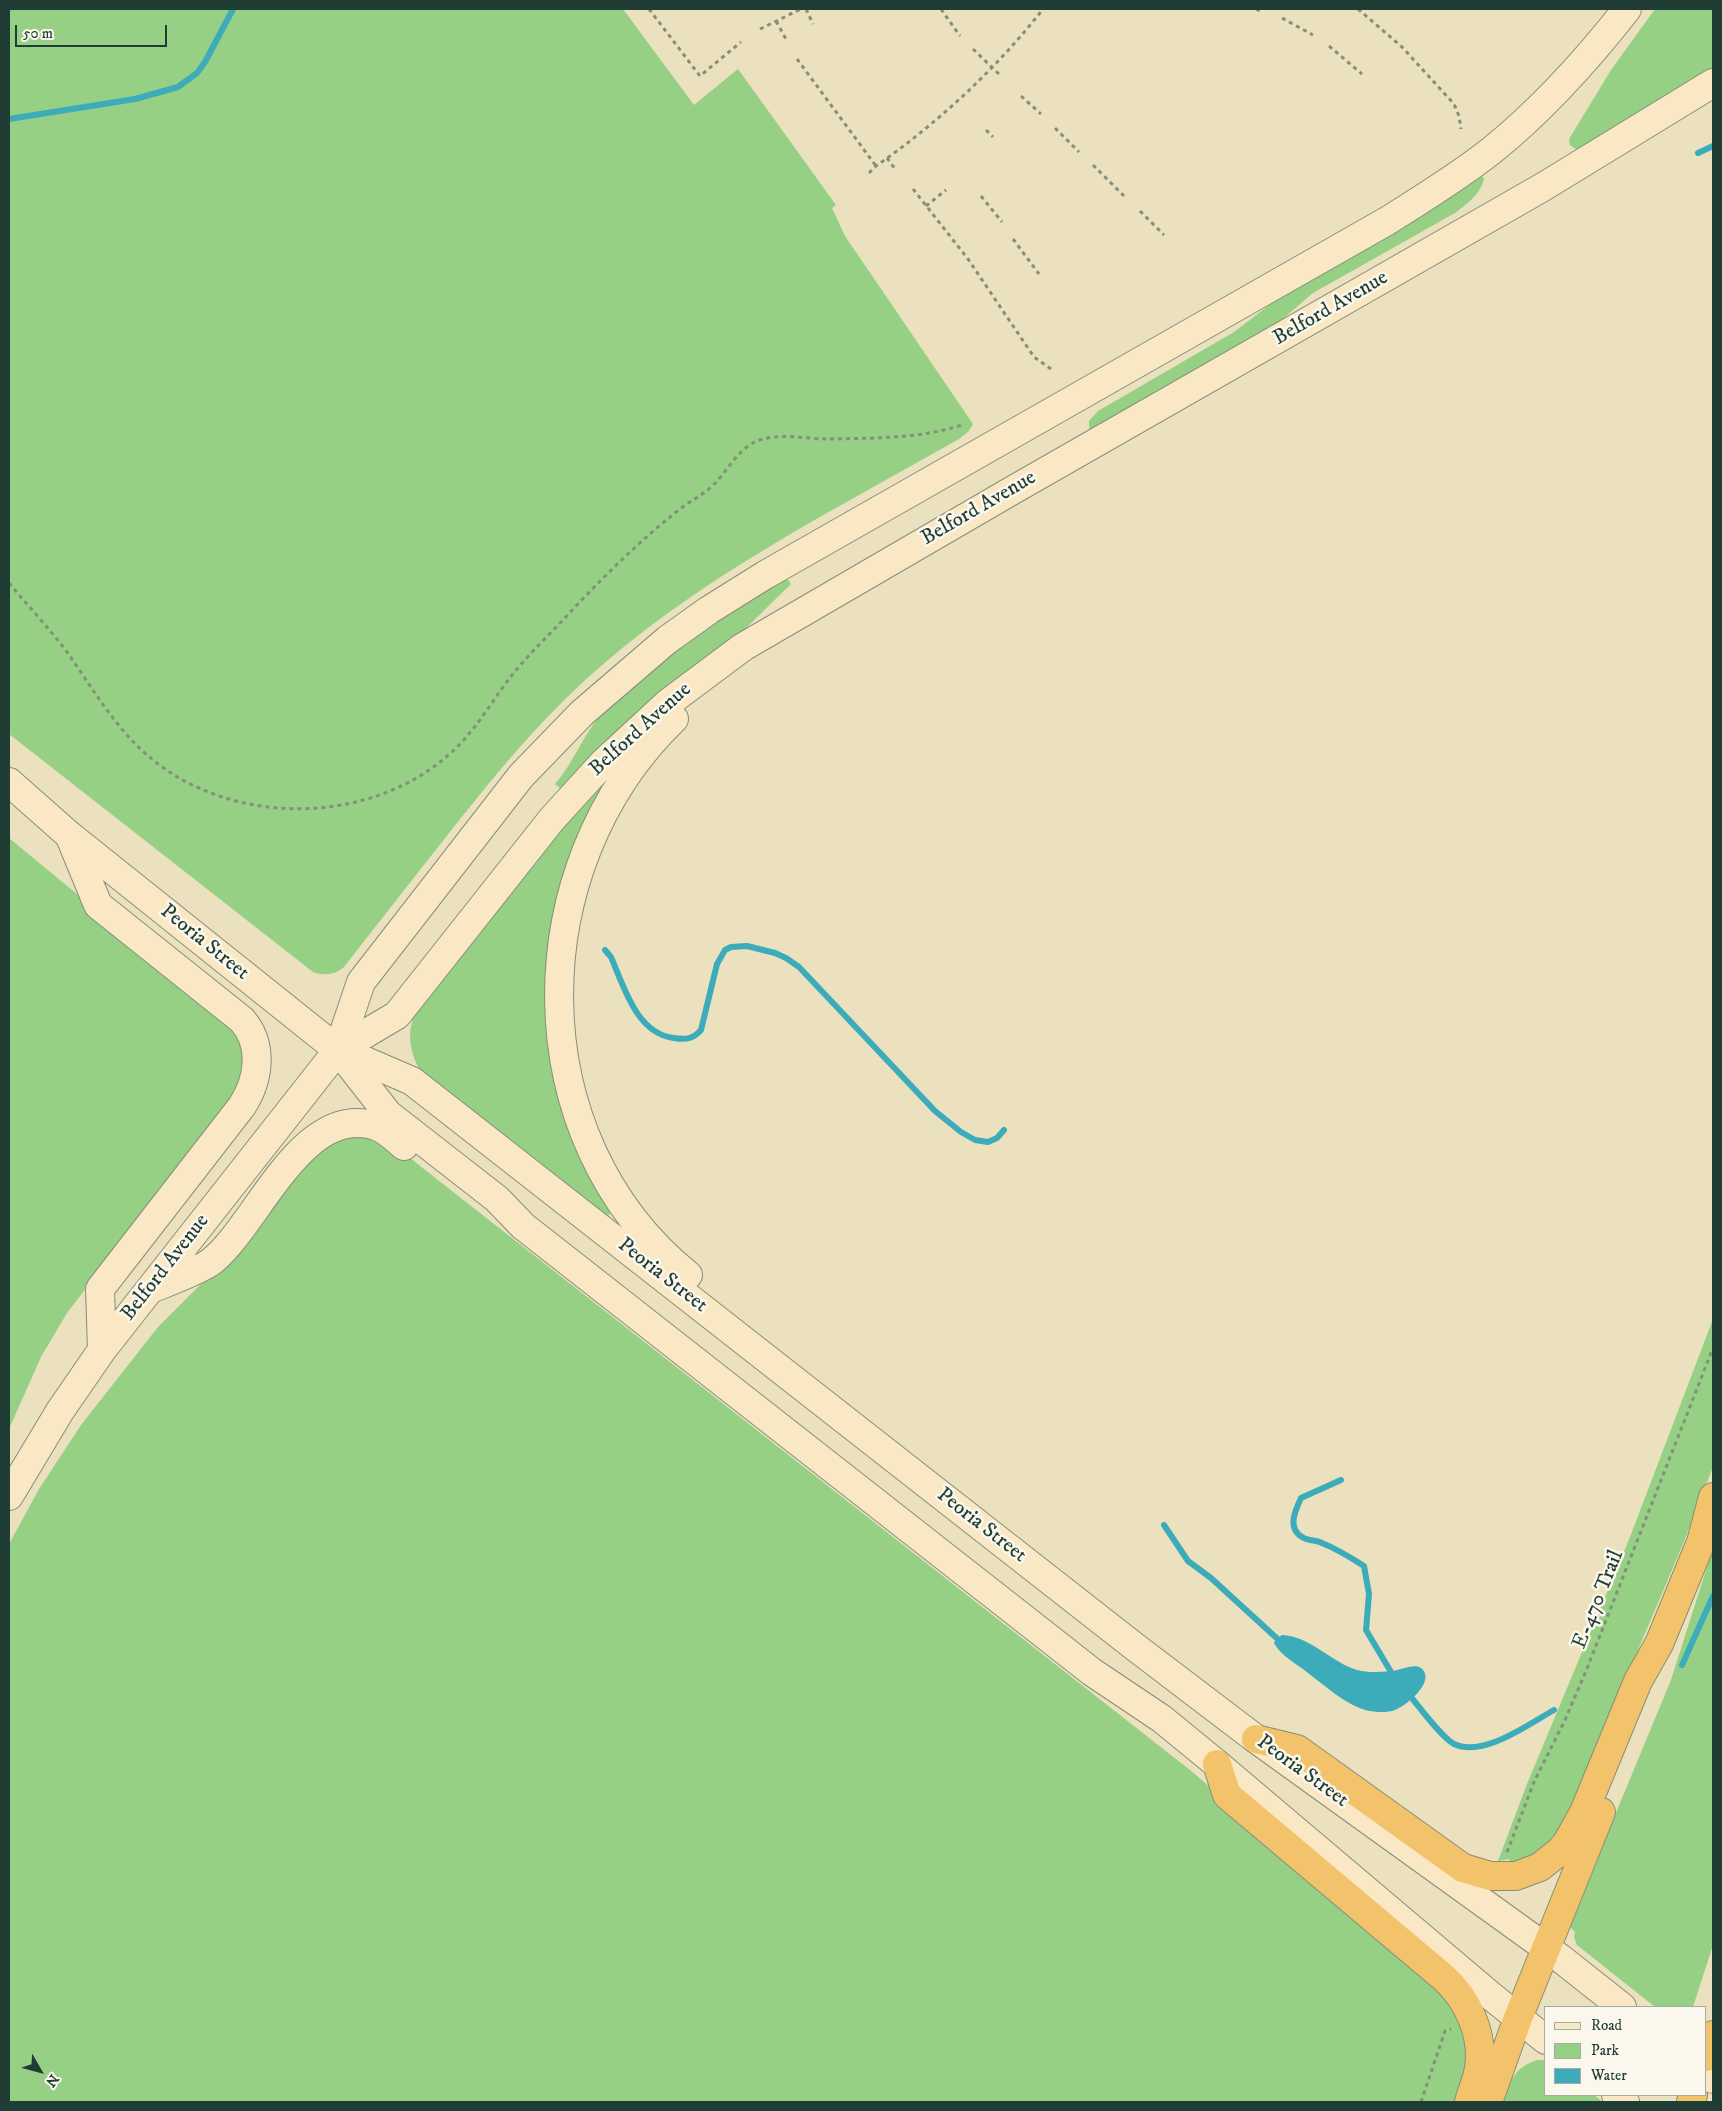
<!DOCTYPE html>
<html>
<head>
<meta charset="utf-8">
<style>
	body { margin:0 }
	#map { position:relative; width:1722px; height:2111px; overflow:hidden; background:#ebe1bf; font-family:"IM FELL DW Pica",serif }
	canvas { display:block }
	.frame { position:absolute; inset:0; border:10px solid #1f3d34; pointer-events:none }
	.legend { position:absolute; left:1544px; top:2006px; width:162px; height:90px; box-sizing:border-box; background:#fbf7ec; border:1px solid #a3ada2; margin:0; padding:6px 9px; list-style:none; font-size:15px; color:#1f3d34 }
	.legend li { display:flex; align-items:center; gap:10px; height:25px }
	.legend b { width:25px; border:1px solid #a3ada2 }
	.north { position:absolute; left:15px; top:2046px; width:50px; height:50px; -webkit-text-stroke:4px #fbf7ec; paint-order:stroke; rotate:128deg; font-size:14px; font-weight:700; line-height:20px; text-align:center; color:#1f3d34 }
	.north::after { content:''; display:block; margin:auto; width:18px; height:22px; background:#1f3d34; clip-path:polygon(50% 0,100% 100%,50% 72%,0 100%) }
	.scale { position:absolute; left:15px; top:25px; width:152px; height:22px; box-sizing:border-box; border:2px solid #1f3d34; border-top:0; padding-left:6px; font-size:15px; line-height:18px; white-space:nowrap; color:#1f3d34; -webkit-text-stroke:4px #fbf7ec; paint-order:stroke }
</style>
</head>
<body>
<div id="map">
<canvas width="1722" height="2111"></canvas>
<div class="frame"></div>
<ul class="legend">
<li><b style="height:6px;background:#fae7c3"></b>Road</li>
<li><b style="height:14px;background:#95d085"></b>Park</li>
<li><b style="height:14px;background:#3cabba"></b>Water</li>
</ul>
<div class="north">N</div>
<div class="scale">50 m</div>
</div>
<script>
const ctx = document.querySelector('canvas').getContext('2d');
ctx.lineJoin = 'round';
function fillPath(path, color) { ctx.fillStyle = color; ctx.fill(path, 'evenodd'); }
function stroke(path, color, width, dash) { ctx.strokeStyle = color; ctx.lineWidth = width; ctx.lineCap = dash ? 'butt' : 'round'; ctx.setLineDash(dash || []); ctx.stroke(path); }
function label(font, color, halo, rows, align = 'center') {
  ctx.font = font + ' "IM FELL DW Pica",serif'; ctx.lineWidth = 5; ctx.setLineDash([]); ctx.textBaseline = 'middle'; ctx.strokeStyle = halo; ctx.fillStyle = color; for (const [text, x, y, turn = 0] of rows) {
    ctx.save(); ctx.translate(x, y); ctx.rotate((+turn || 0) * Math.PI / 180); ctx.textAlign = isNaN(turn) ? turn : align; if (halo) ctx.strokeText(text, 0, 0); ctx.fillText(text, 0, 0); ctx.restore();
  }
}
fillPath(new Path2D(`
	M9,9H623L694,105L738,69L836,205L832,208L845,236L973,424L968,432L959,439C836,509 708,573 601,666C542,717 494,776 446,837C412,880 378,923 344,967C335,975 325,976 313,972L9,734Z
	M1655,9H1713V70L1577,150L1570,145L1569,139L1611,70Z
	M1480,175L1484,178C1482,193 1466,205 1455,213L1313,293L1279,322L1091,431L1089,430V421L1098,411L1234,332L1289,290Z
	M786,577L791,584L743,631L561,789L555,784C573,764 583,735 601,714C651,659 723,616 786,577Z
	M600,785L603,790L552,952L612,1211L608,1216L604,1215L421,1072C409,1052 406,1030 417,1009L595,787Z
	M9,838L237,1026L247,1066L233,1098L67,1313L41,1357L9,1429Z
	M355,1133L387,1140L1190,1770L1441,1984L1469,2042L1462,2102H9V1544L39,1489L81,1425L158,1327L240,1245L317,1149Z
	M1713,1319V1467L1683,1544L1556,1843L1511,1866L1509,1859L1498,1861L1527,1784L1630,1537Z
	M1713,1548V1945L1693,2007H1655L1577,1945L1574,1937L1575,1932L1569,1926L1671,1680Z
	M1537,2060H1546V2095H1594L1603,2102H1502C1510,2081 1515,2067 1537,2060Z`), '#95d085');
fillPath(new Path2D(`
	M1282,1635C1310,1636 1331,1662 1357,1670C1368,1673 1380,1672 1391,1671C1399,1671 1414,1663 1421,1668C1437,1681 1406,1706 1395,1710C1388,1713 1376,1712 1369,1711C1345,1705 1327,1687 1308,1673C1297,1664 1280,1655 1274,1643L1276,1639Z`), '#3cabba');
stroke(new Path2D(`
	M9,119L135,99L178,87L197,73L205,62L233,9
	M1698,153L1713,146
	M605,950L611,957C624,987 637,1034 674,1038C686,1040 693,1039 701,1030L717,964L725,950L731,947L747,946L775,953L786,958L799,967L935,1111L961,1132L975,1140L988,1142L997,1138L1004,1130
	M1341,1480L1301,1498C1295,1511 1287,1528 1302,1537C1308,1541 1316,1540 1322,1543C1337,1549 1350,1557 1364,1566L1369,1594L1366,1630L1394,1677
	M1164,1525L1188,1561L1211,1578L1282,1643
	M1682,1665L1713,1596
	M1407,1692C1418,1705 1441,1737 1454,1744C1483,1758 1529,1724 1554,1710`), '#3cabba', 6);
const secondary = new Path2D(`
	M674,719C520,867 517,1137 688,1275
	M9,782L69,835L338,1050L388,1114L497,1199L523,1226L1092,1672L1162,1719L1217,1764L1491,1996L1546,2040
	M70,837L98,905L242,1020C264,1045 259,1080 242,1106L100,1289L102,1350
	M338,1050L397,1015L552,819L604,762L668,703L743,647L1013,490L1543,187L1713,83
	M340,1050L412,1081L1135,1647L1256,1739L1560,1958L1622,2007
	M153,1288C168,1282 201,1270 212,1261C258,1224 302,1102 376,1126C387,1130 396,1139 404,1146
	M9,1496L60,1411L102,1350L338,1050L361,982L521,776L582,713L667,640L709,610L765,575L1387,221C1422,199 1458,177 1491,151C1542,110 1587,60 1627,9
	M1706,2074L1713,2079
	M1616,2095L1625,2102`);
const motorway = new Path2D(`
	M1256,1739L1297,1749L1463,1868L1490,1876H1516L1540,1867L1560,1851L1568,1841L1584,1812L1638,1681L1659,1644L1701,1542L1713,1497
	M1217,1764L1227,1795L1443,1977C1468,1999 1484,2035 1479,2068C1477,2080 1472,2091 1469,2102
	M1706,2057L1713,2035
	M1488,2102L1518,2018L1601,1812
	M1691,2102L1693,2095`);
stroke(secondary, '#858f7a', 30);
stroke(motorway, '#858f7a', 30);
stroke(new Path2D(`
	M649,9L700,76L741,42
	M806,9L813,24
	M941,9L960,36
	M1256,9L1262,12
	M1358,9L1402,47L1454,104L1459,116L1461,129
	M1282,18L1313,35
	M776,21L786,39
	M760,29L801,9
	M1329,46L1362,74
	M973,49L1001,76
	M797,59L876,166
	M1021,96L1041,114
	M1055,128L1079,152
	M986,130L993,137
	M887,158L895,169
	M1093,165L1124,196
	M869,173L876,166C938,123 997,68 1043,9
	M913,189L968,259L1034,357L1054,371
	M981,196L1002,222
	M926,206L946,190
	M1140,211L1164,235
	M1013,239L1039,274
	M9,583C28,606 49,628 67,652C94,690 116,730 153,760C237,828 375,825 454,750C476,729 491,703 509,679C525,658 544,640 562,621C599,581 638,542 680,509C690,501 701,496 710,488C725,475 734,455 751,444C772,431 804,439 828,439C875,438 921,439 965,424
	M1507,1852L1534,1782L1565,1720L1586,1671L1713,1348
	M1421,2102L1445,2031L1451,2029`), '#858f7a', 3, [4, 4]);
stroke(secondary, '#fae7c3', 28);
stroke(motorway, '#f2c36a', 28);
label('21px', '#1f3d34', '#fbf7ec', [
	["Belford Avenue",1331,309,-30],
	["Belford Avenue",979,509,-30],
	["Belford Avenue",641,730,-42],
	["Peoria Street",204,943,39],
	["Belford Avenue",166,1268,-52],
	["Peoria Street",662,1276,38],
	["Peoria Street",981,1526,38],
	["E-470 Trail",1599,1600,-68],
	["Peoria Street",1302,1772,36]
]);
</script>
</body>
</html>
